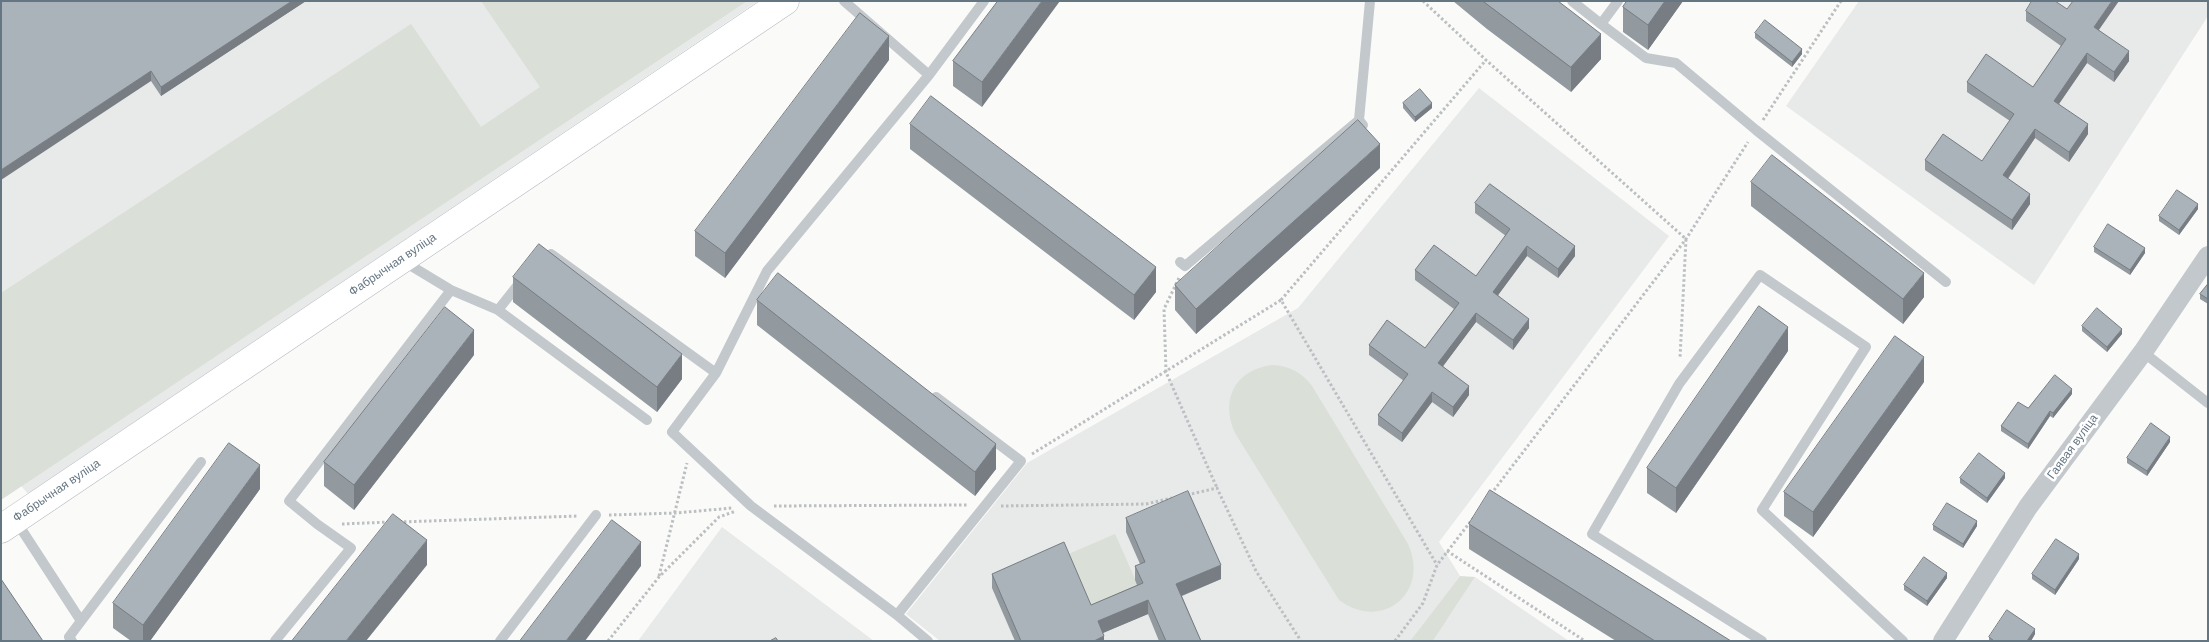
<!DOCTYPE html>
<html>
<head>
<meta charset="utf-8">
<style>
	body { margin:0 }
	#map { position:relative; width:2209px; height:642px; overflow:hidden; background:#fafaf8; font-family:"DM Sans",sans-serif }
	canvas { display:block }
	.frame { position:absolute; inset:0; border:2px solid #657683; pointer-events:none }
</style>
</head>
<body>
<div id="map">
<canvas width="2209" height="642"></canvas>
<div class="frame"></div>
</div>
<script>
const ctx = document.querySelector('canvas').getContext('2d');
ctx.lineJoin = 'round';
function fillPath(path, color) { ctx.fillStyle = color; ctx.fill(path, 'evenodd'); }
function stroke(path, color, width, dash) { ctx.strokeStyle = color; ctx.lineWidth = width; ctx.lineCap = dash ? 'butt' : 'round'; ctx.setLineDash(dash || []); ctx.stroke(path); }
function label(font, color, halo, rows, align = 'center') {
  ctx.font = font + ' "DM Sans",sans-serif'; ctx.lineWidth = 5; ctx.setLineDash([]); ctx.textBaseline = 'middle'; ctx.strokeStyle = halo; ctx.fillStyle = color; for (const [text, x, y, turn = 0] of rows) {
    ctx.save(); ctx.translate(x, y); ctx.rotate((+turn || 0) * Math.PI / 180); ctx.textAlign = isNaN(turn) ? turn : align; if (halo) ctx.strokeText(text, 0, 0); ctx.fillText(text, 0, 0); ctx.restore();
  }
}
fillPath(new Path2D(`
	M1,1H758L28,494L1,463Z
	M1859,1H2208V16L2034,285L1786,106Z
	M1479,88L1669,236L1439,542L1460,576L1410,641H940L906,614L1027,463L1298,308Z
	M722,527L874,641H638Z
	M1475,577L1569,641H1433Z`), '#e8e9e9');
fillPath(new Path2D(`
	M481,1H747L1,500V293L411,24L481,127L540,87Z
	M1272,365C1290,366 1301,372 1312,386L1408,544C1430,593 1382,632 1339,600L1235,433C1220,399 1235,370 1272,365Z
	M1115,534L1143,597L1091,619L1064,556Z
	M1460,576L1475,577L1433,641H1410Z`), '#dadfd7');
const secondary = new Path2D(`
	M1,529L785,1`);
stroke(secondary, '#b3babf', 29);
stroke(new Path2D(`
	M1423,1L1486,60L1686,239L1680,358
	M1763,120L1841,1
	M1179,278L1164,309L1166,372L1217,488
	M1281,300L1486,60
	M1032,454L1281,300L1437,565
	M1491,494L1686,239L1748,142
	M1187,495L1217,488L1256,571L1301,641
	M774,506L967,505
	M1001,506L1146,504L1172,498
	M609,515L676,513L732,508
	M399,522L578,516
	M342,524L390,522
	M1447,551L1585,641
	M659,576L687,463
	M608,641L659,577L719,517L736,511
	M1395,641L1423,603L1437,565L1474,517`), '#bbbfc2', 3, [2.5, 2.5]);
stroke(new Path2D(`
	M844,1L929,75
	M1572,1L1601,24L1618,1
	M1601,24L1646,58L1676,63L1756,130L1946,282
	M1363,125L1359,120L1370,1
	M551,254L716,373L767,271L929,75L984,1
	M403,261L451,290L498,310L521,281
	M1180,262L1185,266L1359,120
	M498,310L647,420
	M2143,352L2208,403
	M716,373L672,432L751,506L897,615L928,641
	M16,521L81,621
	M897,615L1021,461L936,397
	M72,641L69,637L201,462
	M275,641L351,548L317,524L289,501L451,290
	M500,641L596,515
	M1762,641L1592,534L1679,384L1760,275L1866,347L1762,510L1903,641`), '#c3c8cc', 10);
stroke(new Path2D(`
	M1943,641L2028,507L2143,352L2208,256`), '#c3c8cc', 20);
stroke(secondary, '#fff', 28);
fillPath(new Path2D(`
	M1,1H306L161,96L151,81Z
	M998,1L982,107L953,86V61Z
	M1453,1H1558L1601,59L1571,92L1487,29Z
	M1627,1H1683L1648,50L1623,32V7Z
	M2067,9L2099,30L2129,61L2114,82L2087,63L2059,104L2088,134L2069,162L2035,138L2008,179L2030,204L2012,230L1925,170V160L1982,161L2010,121L1967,92V82L2033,87L2061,46L2026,21V11Z
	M1755,33L1802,54L1792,67L1755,38Z
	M889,60L725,278L695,256V231Z
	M1403,103L1432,108L1415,122L1403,108Z
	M910,124L1156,292L1134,320L910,149Z
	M1380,168L1196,334L1175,310V285Z
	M1751,182L1924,297L1903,324L1751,206Z
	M1475,203L1575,256L1558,278L1527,256L1498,295L1529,328L1513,350L1476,322L1443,366L1469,395L1453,417L1432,402L1402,442L1378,425V415L1404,381L1369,355V345L1425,348L1454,309L1415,280V270L1476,276L1506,236L1475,213Z
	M2198,209L2179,235L2159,221V216Z
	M2094,247L2145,253L2130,275L2094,252Z
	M513,277L682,379L657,412L513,302Z
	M2208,284V304L2200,299V294Z
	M757,300L996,469L975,496L757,325Z
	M2082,326L2122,334L2107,352L2082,331Z
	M1788,351L1676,513L1647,493V468Z
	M474,355L354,510L324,486V462Z
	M1924,382L1813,537L1784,516V492Z
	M2072,394L2053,418L2050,416L2028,449L2001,431V426L2028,408Z
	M2170,442L2147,476L2127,463V458Z
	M1960,478H2005L1987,503L1960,483Z
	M260,489L150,641H131L113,628V603Z
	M1126,518L1221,579L1182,596L1201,641H1159L1148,614L1103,633L1104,641H1015L992,588V574L1091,605L1137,585L1135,580V566L1140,564L1126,532Z
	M1469,524L1731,641H1616L1469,549Z
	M1933,525L1977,526L1963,548L1933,530Z
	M2079,559L2055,595L2032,579V574Z
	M1947,578L1927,606L1904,590V585Z
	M2035,634L2031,641H1989V637Z`), '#929a9f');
fillPath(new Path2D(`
	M292,1H306L161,96V87Z
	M1042,1H1060L982,107V82Z
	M1665,1H1683L1648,50V25Z
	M2112,1H2119L2094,37V27Z
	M1601,34V59L1571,92V67Z
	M889,36V60L725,278V253Z
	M1802,49V54L1792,67V62Z
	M2129,51V61L2114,82V72Z
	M2087,53V63L2054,111V101Z
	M151,71V81L1,180V170Z
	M1432,103V108L1415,122V117Z
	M2088,124V134L2069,162V152Z
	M2035,129V138L2003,185V175Z
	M1380,144V168L1196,334V309Z
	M2030,194V204L2012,230V220Z
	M2198,204V209L2179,235V230Z
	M1527,246V256L1493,302V292Z
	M1575,246V256L1558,278V269Z
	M2145,248V253L2130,275V270Z
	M1156,267V292L1134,320V295Z
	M1924,273V297L1903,324V299Z
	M1476,313V322L1438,373V363Z
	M1529,319V328L1513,350V340Z
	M1788,327V351L1676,513V488Z
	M2122,329V334L2107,352V347Z
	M474,330V355L354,510V485Z
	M682,354V379L657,412V387Z
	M1924,357V382L1813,537V512Z
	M1469,386V395L1453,417V407Z
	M2072,389V394L2053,418V413Z
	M1432,392V402L1402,442V433Z
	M2050,411V416L2028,449V444Z
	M2170,437V442L2147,476V471Z
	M996,444V469L975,496V472Z
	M260,465V489L150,641H143V625Z
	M2005,473V478L1987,503V498Z
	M1977,521V526L1963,548V544Z
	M427,540V565L366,641H346Z
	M641,542V566L585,641H566Z
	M2079,554V559L2055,595V590Z
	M1221,565V579L1176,598V584Z
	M1947,573V578L1927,606V601Z
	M1148,600V614L1098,635V621Z
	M2035,629V634L2031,641H2027Z
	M1104,636V641H1094Z`), '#777d82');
const building = new Path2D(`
	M1,1H292L161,87L151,71L1,170Z
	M998,1H1042L982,82L953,61Z
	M1483,1H1558L1601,34L1571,67Z
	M1627,1H1665L1648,25L1623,7Z
	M2032,1H2055L2067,9L2073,1H2112L2094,27L2129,51L2114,72L2087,53L2054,101L2088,124L2069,152L2035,129L2003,175L2030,194L2012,220L1925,160L1943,134L1982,161L2014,114L1967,82L1986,54L2033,87L2066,39L2026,11Z
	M860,13L889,36L725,253L695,231Z
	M1765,20L1802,49L1792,62L1755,33Z
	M1420,89L1432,103L1415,117L1403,103Z
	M931,96L1156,267L1134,295L910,124Z
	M1358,120L1380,144L1196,309L1175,285Z
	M1772,155L1924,273L1903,299L1751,182Z
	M1490,184L1575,246L1558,269L1527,246L1493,292L1529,319L1513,340L1476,313L1438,363L1469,386L1453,407L1432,392L1402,433L1378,415L1408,374L1369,345L1387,320L1425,348L1459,303L1415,270L1434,245L1476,276L1510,229L1475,203Z
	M2177,190L2198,204L2179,230L2159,216Z
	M2108,224L2145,248L2130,270L2094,247Z
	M539,244L682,354L657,387L513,277Z
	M778,273L996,444L975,472L757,300Z
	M2208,284V299L2200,294Z
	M1759,306L1788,327L1676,488L1647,468Z
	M445,307L474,330L354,485L324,462Z
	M2097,308L2122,329L2107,347L2082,326Z
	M1895,336L1924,357L1813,512L1784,492Z
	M2055,375L2072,389L2053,413L2050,411L2028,444L2001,426L2018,402L2028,408Z
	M2151,423L2170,437L2147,471L2127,458Z
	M229,443L260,465L143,625L113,603Z
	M1979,453L2005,473L1987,498L1960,478Z
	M1490,490L1731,641H1655L1469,524Z
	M1188,491L1221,565L1176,584L1201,641H1166L1148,600L1098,621L1104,636L1094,641H1021L992,574L1064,542L1091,605L1143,583L1135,566L1145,562L1126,518Z
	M1947,503L1977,521L1963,544L1933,525Z
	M393,514L427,540L346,641H292Z
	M612,520L641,542L566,641H520Z
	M2056,539L2079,554L2055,590L2032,574Z
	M1924,557L1947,573L1927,601L1904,585Z
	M1,579L43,641H1Z
	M2007,610L2035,629L2027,641H1994L1989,637Z
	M776,638L778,641H770Z`);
fillPath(building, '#aab3b9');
stroke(building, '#777d82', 1);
label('12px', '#657683', '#fff', [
	["Фабрычная вуліца",393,265,-34],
	["Гаявая вуліца",2073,447,-54],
	["Фабрычная вуліца",57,491,-34]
]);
</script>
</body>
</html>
